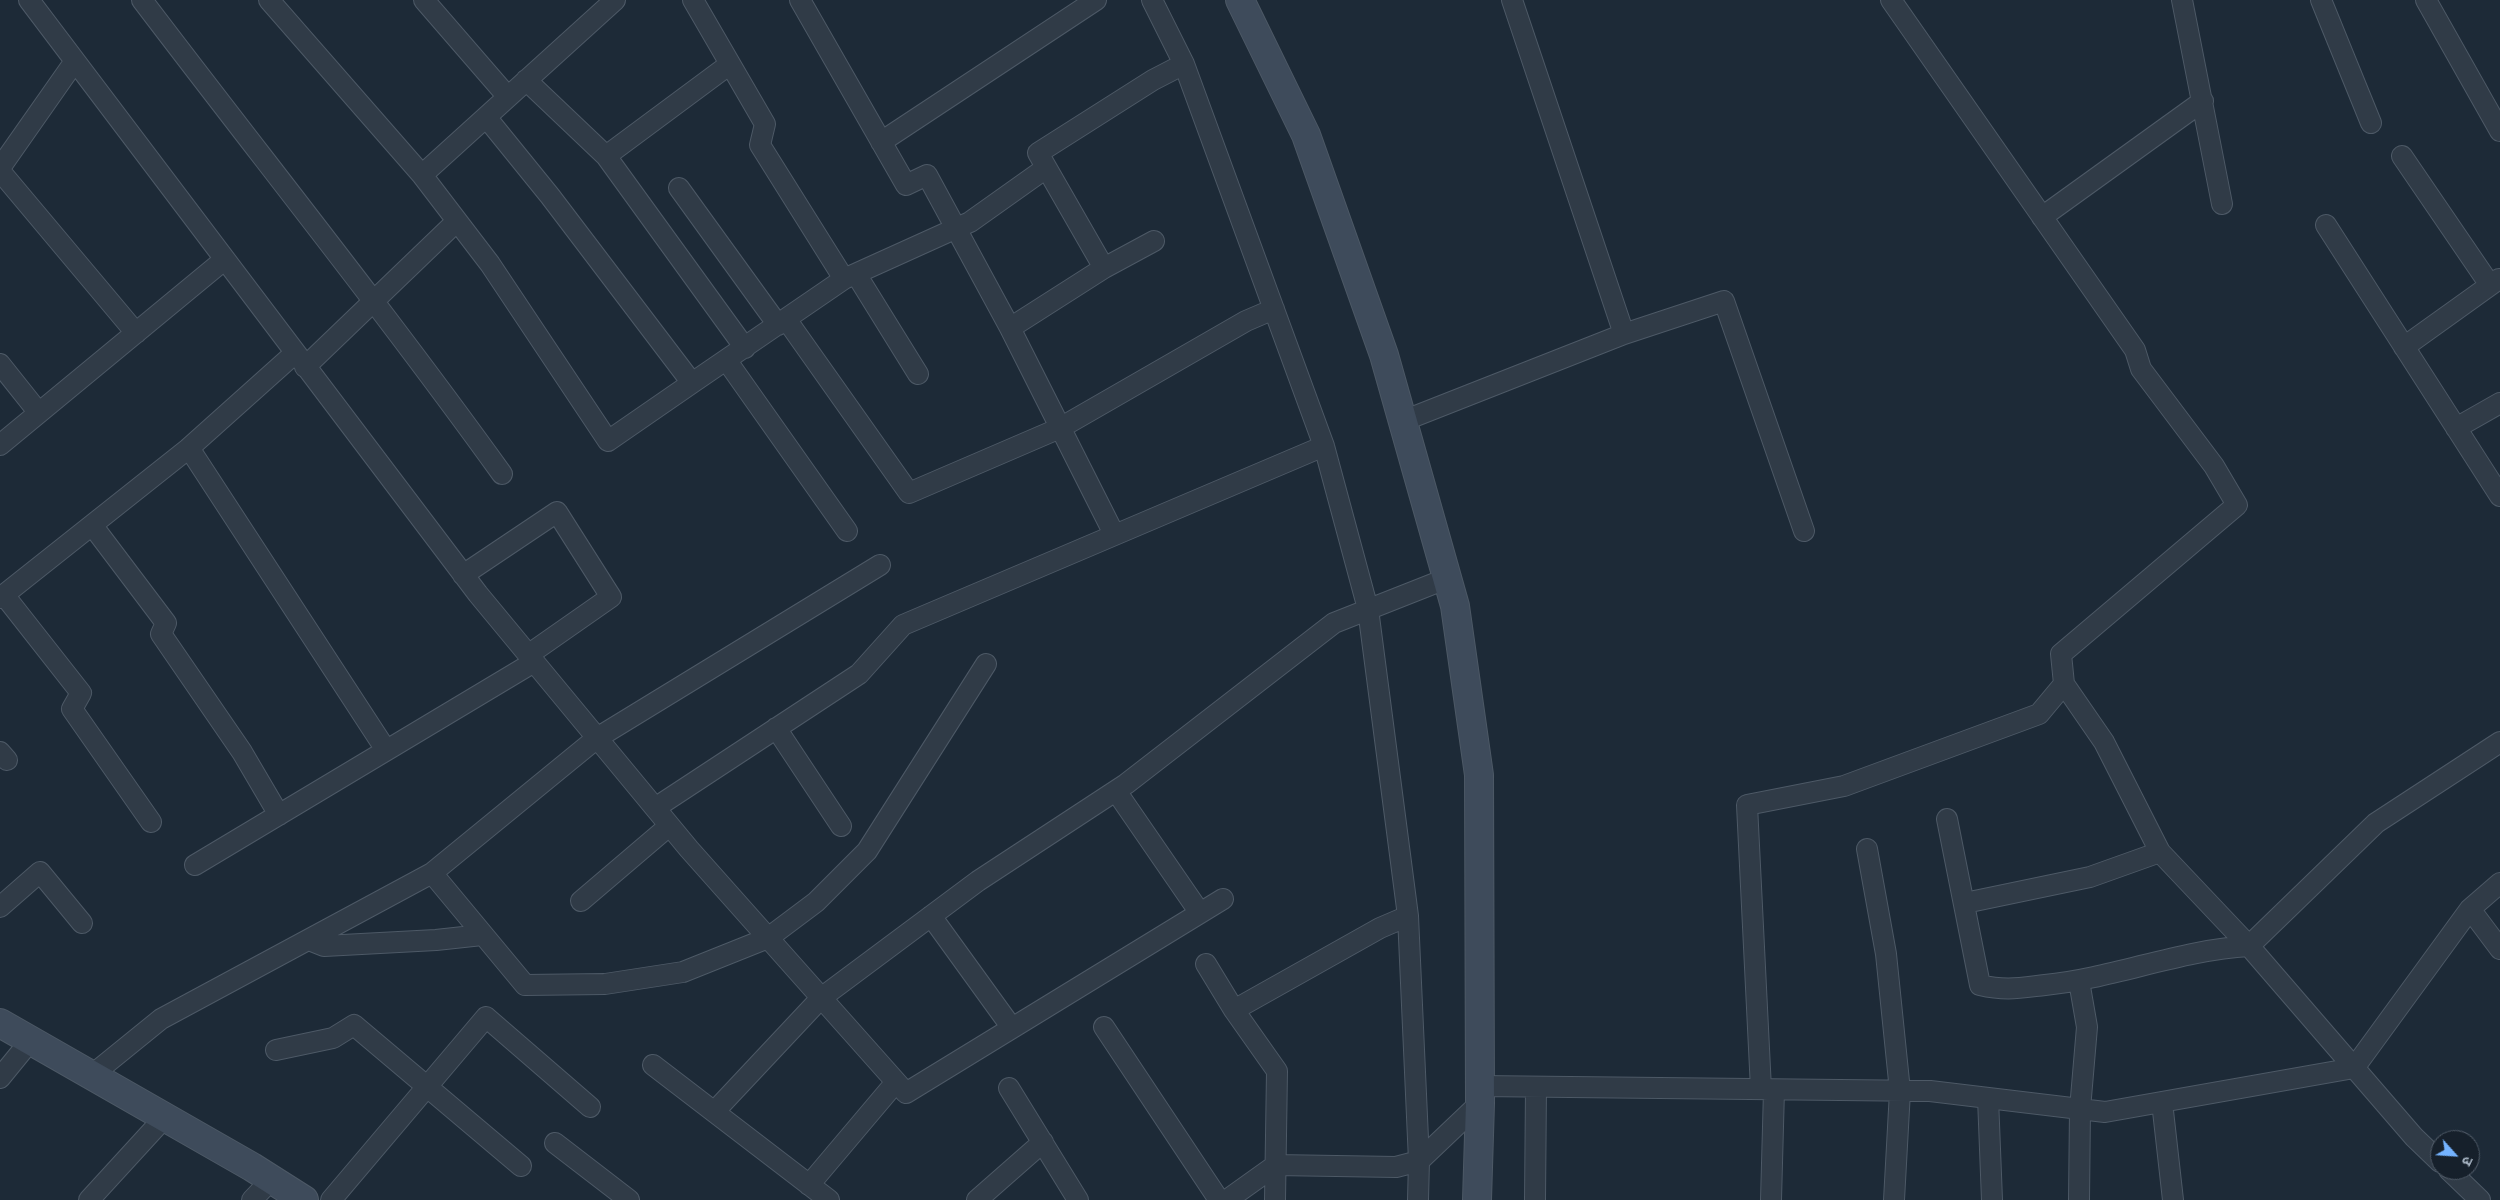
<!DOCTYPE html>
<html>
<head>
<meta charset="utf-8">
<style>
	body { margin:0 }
	#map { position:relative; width:2500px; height:1200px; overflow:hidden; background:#1d2a37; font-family:Commissioner,"Noto Sans Devanagari",sans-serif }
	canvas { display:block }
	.north { position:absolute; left:2430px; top:1130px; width:50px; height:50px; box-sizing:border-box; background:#16202b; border:1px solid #515c69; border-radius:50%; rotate:116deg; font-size:14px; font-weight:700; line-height:20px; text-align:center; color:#a9b6c5 }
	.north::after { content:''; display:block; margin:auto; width:18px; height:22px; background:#74b3ff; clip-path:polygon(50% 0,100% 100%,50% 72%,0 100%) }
</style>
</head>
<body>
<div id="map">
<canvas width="2500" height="1200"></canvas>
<div class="north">उ</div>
</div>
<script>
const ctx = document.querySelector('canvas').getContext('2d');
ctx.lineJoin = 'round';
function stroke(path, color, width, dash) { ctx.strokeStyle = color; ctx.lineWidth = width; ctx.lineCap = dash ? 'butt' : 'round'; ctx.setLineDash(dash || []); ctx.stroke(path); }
const street = new Path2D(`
	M29,0L478,594L689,849L906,1093L1223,899
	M142,0C262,158 386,313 502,474
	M269,0L422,175L490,264L608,441L692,383
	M424,0L508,97
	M693,0L765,124L760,145L844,279
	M800,0L906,185L927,175L1010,328L1114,534
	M1152,0L1184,64L1324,446L1368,609L1408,916L1419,1161L1418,1200
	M1891,0L2135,350L2141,369L2214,466L2237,505L2061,654L2064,684L2104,742L2160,852L2249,946C2180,950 2114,978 2045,985C2019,988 2006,991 1980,985L1947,819
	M2182,0L2222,204
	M2321,0L2371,123
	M2426,0L2500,131
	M526,80L606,156L745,348
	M486,117L550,196L692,383L844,279L970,222L1046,168
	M881,142L1096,0
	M606,156L730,64
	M2402,156L2490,285
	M0,168L75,61
	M0,171L136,333
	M422,175L615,0
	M679,188L778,325
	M2042,217L2203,101
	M2326,225L2500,496
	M1104,268L1038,153L1153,80L1184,64
	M856,274L918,374
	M786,319L909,493L1060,428L1246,321L1274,309
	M1010,328L1104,268L1154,241
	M1624,334L1724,301L1804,531
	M2404,347L2499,279
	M727,361L847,531
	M0,364L39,413
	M305,367L457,221
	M1403,421L1624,334L1512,0
	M2456,428L2500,403
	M0,445L224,260
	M189,448L386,750
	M92,525L166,623L161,634L242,752L279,815
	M463,575L557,512L611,597L528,655
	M4,595L81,693L72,709L151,822
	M0,598L189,448L294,354
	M776,728L841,826
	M0,752L7,760
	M1116,791L1200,913
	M655,808L859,674L903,625L1324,446
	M1867,849L1886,954L1900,1091L1894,1200
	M195,865L534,662
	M432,873L525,985L605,984L683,972L768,938L816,902L867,851L986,664
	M581,901L669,826
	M1965,903L2090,877L2160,852
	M0,907L40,872L82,923
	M2470,909L2500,949
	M931,916L1012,1028
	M309,940L324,946L436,940L482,935
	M1206,964L1234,1010L1277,1071L1275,1200
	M1234,1010L1380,928L1408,916
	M1104,1027L1219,1200
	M276,1050L333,1038L354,1025L521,1166
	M653,1065L829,1200
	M92,1075L161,1019L432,873L597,738L880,565
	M0,1078L31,1040
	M1480,1086L1930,1091L2105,1112L2354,1068L2470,909L2500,883
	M1009,1088L1078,1200
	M1988,1098L1992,1200
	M2162,1102L2173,1200
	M714,1112L821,998L978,881L1126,784L1334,623L1448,578
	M555,1143L629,1200
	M2440,1162L2414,1137L2249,946L2376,823L2500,742
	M2449,1170L2480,1200
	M809,1185L896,1082
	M89,1200L165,1117
	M252,1200L272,1179
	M331,1200L486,1017L590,1107
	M977,1200L1043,1142
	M1227,1200L1276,1165L1396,1167L1419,1161L1480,1103
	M1535,1200L1536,1088
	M1771,1200L1774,1090L1761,1089L1747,805L1844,786L2039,714L2064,684
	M2079,1200L2080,1109L2087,1027L2079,981`);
const secondary = new Path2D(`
	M1240,0L1306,135L1384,355L1455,606L1479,775L1480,1103L1477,1200
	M0,1023L252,1167L304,1200`);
stroke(street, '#4d5966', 22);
stroke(secondary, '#4d5966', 30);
stroke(street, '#303b47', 20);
stroke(secondary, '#3e4b5b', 28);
</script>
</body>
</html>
